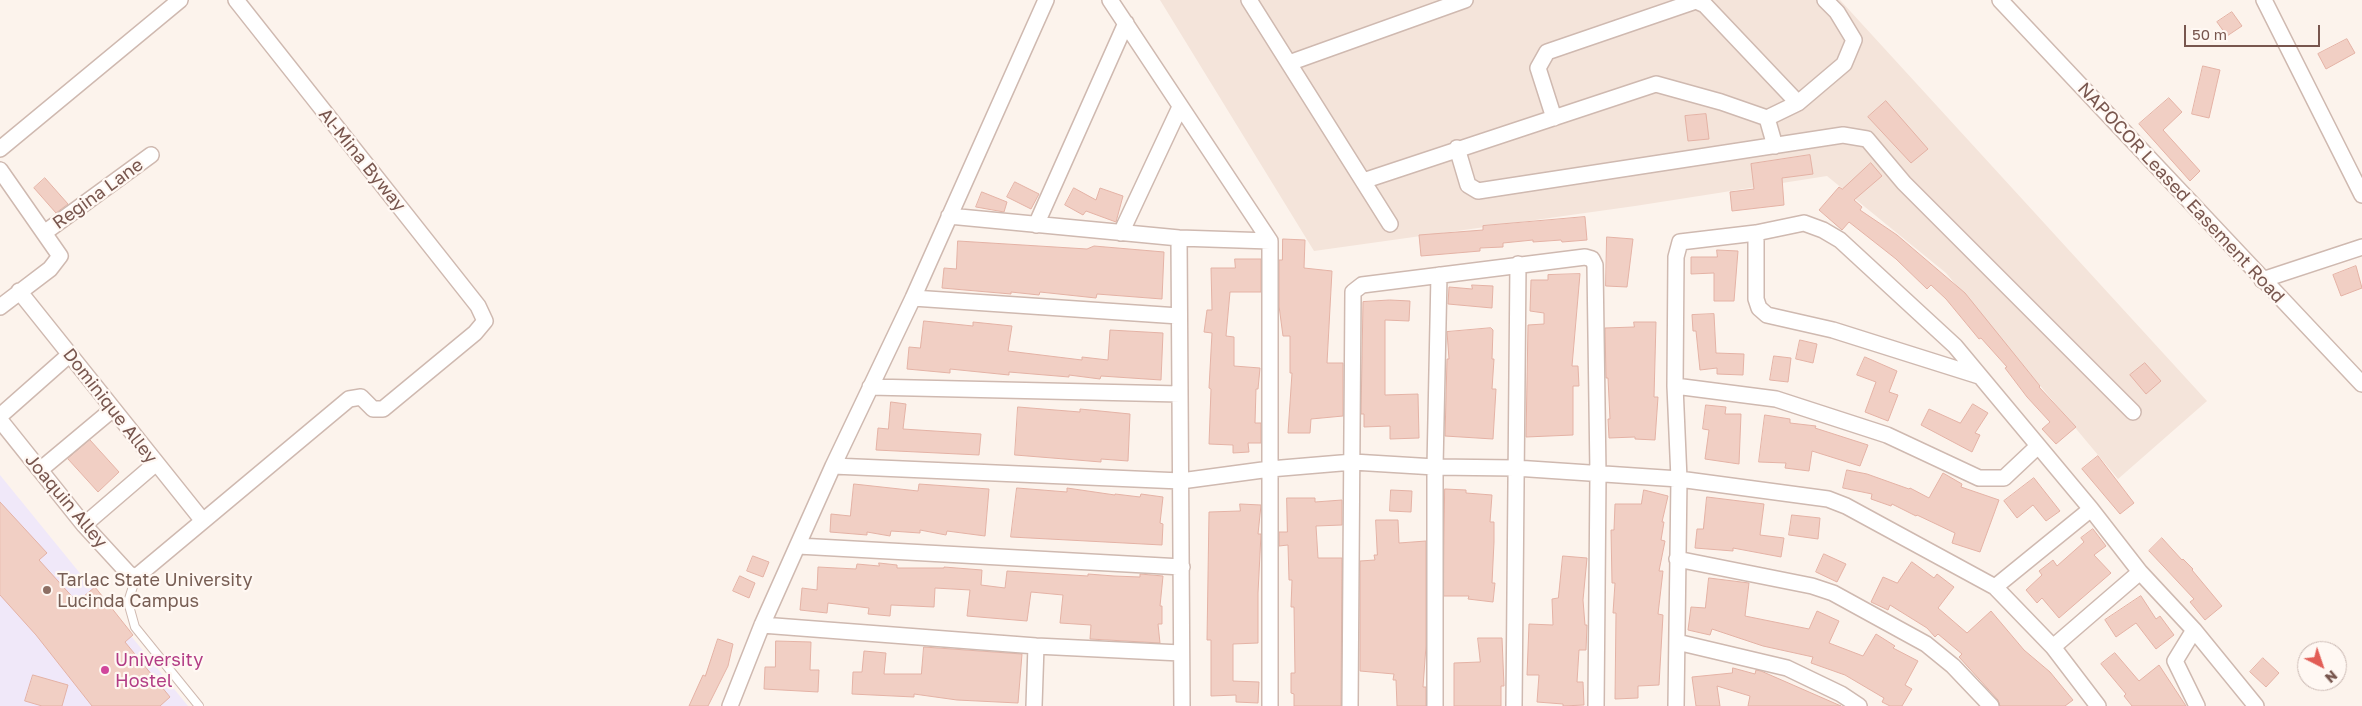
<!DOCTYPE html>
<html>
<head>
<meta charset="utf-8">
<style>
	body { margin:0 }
	#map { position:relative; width:2362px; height:706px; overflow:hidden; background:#fcf3ec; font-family:"Golos Text",sans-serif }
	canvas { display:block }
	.north { position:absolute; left:2297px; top:641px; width:50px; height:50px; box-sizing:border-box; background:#fff8f3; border:1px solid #c9b7b1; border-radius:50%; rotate:139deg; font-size:14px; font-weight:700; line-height:20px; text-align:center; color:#78564e }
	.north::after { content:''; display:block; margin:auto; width:18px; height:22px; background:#e25d56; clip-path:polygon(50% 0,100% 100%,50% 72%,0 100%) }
	.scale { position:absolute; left:2184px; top:25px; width:136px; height:22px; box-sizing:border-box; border:2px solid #78564e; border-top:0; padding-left:6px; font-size:15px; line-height:18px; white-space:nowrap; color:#78564e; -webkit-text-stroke:4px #fff8f3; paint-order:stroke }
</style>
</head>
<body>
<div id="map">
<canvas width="2362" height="706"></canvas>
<div class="north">N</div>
<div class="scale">50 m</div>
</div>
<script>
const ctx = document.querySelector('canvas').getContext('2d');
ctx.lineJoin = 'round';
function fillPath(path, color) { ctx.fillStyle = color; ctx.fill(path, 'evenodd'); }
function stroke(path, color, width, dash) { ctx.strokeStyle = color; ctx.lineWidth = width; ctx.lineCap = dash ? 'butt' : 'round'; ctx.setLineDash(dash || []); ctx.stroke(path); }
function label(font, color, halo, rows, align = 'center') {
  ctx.font = font + ' "Golos Text",sans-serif'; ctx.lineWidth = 4.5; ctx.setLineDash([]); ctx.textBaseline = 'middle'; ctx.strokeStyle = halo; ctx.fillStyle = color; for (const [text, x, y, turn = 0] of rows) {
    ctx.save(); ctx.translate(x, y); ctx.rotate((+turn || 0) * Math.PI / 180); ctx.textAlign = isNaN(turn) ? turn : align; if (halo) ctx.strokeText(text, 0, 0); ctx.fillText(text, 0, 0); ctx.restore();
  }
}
fillPath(new Path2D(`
	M1160,0H1840L2207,401L2118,479L1946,273L1827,176L1635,206L1314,251Z`), '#f4e4da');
fillPath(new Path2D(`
	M0,475L188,706H0Z`), '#f0e8f9');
const building = new Path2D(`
	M2232,12L2242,26L2227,36L2217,22Z
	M2347,39L2355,53L2326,69L2318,54Z
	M2203,66L2220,70L2209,118L2192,114Z
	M2169,98L2182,112L2163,130L2200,171L2190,181L2139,124Z
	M1886,101L1928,149L1911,163L1868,117Z
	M1706,114L1709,139L1688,141L1685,116Z
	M1810,155L1813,174L1782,178L1784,205L1732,211L1730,192L1754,189L1751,164Z
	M1871,163L1882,176L1854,200L1862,207L1860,210L1897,235L1965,293L2040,386L2039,387L2076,427L2056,444L2042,429L2050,422L2027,397L2005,368L2007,367L1981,338L1979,339L1946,299L1931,285L1927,289L1896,259L1849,222L1842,230L1819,210L1839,187L1842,189Z
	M45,178L68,204L56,213L34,188Z
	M1015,182L1039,194L1031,209L1007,197Z
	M1074,188L1096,200L1100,188L1123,196L1116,222L1086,211L1083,215L1065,205Z
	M982,192L1007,202L1004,212L976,207Z
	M1585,217L1587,240L1562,242L1561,240L1533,242V240L1503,243V247L1480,248V251L1421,256L1419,235L1483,230V226Z
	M1607,237L1633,239L1627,287L1606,286Z
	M1283,239L1305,240L1304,268L1332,271L1327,363H1343V416L1311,419L1310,433H1288L1292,373H1290V336H1283L1279,306V260H1282Z
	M958,241L1087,249L1094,246L1164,252L1162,299L1097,294L1096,298L1040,292L1039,295L1011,292V294L942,288L944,268L956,269Z
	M1717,250L1738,251L1734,301H1714V273L1691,274V257H1717Z
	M1235,259H1261V292H1230L1226,336L1234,337V366L1260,368L1258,389H1256L1255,423H1261V443H1248L1249,452L1233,453V445L1209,444L1211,389L1209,388L1212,333L1204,332L1207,310H1212L1211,268H1235Z
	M2356,266L2362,288L2341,296L2333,275Z
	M1580,274L1572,366H1578L1579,386H1573V435L1526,437L1528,325L1544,324V313L1530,311L1531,280H1548V275Z
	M1472,285L1493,286L1492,308L1448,304L1449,287L1472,289Z
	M1390,300L1410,301L1409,321L1385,320V395L1418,394L1419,438L1390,439V426L1364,427V414H1361L1363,302Z
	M1714,314L1716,353L1744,354L1743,375L1717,374V368L1700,370L1696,331H1693L1692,315Z
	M924,321L973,326V322L1012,326L1008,351L1082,360V357L1108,360L1110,330L1163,333L1161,380L1101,376L1100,379L1069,375V377L1009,372V375L950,369V373L907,369L909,347L920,348Z
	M1634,322H1656L1654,397H1658L1655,440L1635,439V437L1609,438L1608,419H1610L1608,378H1606L1605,328L1634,327Z
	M1491,328L1493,330L1492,359H1494L1492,389H1496L1493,439L1445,436L1447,359H1449L1447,332Z
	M1800,340L1817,344L1813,363L1796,359Z
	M1774,356L1791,358L1788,382L1770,380Z
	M1865,357L1897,371L1889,392L1898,395L1888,421L1865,412L1876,382L1857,375Z
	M2145,363L2161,381L2146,394L2130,375Z
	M891,402L906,404L903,429L981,434L979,455L876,450L878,428L888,429Z
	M1973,404L1988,413L1975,433L1980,435L1972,452L1921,425L1929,409L1960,423Z
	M1706,405L1726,407L1725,414H1741L1739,464L1705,459L1709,430L1703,429Z
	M1018,407L1080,412V409L1130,414L1128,461L1101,459V462L1077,460L1015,455Z
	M1765,415L1790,419V423L1816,426L1815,428L1868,445L1860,466L1812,451L1809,471L1785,468L1786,463L1759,462Z
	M90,440L119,472L98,492L68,459Z
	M2098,456L2134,503L2120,514L2082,469Z
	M1847,470L1867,474L1909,489L1910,488L1929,498L1943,473L1962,484L1961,487L1999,500L1980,552L1952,543L1955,533L1917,515L1916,516L1892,504L1891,506L1871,499L1872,494L1843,488Z
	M2034,478L2060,511L2046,521L2033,505L2017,518L2004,501Z
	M854,484L918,491L919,484L989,489L985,536L947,531L946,535L920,530V533L891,531L890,536L867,532V535L830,532L831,514L850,516Z
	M1017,488L1067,492V488L1115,495V494L1140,497L1141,494L1163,497L1160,523L1163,524L1162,545L1011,537Z
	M1445,489L1466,490V493L1492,495L1490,522H1494V542L1492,583H1495L1493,602L1468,599L1469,596H1444Z
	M1391,490L1412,491L1411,512L1390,511Z
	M1644,490L1668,496L1662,522H1664L1661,540L1665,541L1659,571H1663L1658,614L1663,615L1659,685L1638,686V698L1615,699L1616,613H1613L1615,583H1612L1611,530H1614L1615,504H1641Z
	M1707,497L1764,504L1760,535L1784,538L1781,557L1733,548V551L1695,548L1697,529H1703Z
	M1287,498H1315V502L1342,500V525L1316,526L1318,558H1342L1341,706H1294V694L1291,693V673H1295L1294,607H1291L1292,580H1289L1288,545L1279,546V532H1287Z
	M0,502L47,553L39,560L77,602L95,587L133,635L125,642L170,697L160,706H92L36,635L0,595Z
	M1240,504L1261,505L1258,534H1261L1258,593V643L1233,644V681L1259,682L1258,703L1236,702V695L1211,696V640H1207L1209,512L1240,511Z
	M1792,515L1820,518L1818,539L1789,535Z
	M1376,520H1398L1399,543L1426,541V646L1423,687H1426V706H1397L1396,680H1393L1394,674L1360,671V561L1375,560L1374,555H1377Z
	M2093,529L2106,546L2094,555L2111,573L2059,618L2042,598L2037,603L2026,590L2042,575L2039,571L2053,560L2057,566L2084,542L2081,538Z
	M2162,538L2182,560L2183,559L2193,569L2192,570L2222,606L2205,620L2190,602L2194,599L2149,551Z
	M1824,554L1846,564L1837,582L1816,572Z
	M753,556L769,562L763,577L747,571Z
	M1563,556L1587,558L1583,600L1585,625H1587L1586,650H1579L1577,682H1583L1584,705L1563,706V704L1537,702L1539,675H1527L1529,624L1553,625L1552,599L1558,598Z
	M1912,562L1934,578L1937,574L1954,587L1938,608L1967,633L1991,611L2024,650L2050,672L2073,700L2065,706H2000L1998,700L1959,657L1962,654L1938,634L1935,637L1927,628L1890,605L1888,610L1871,602L1883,577L1897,583Z
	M879,563L897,565V568H944V567L982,570L981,585L1005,588L1007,571L1088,576V574L1114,576L1140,577V574L1163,576L1160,606H1162V624H1158L1160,643L1090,639L1091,625L1060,623L1063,595L1031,592L1027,621L967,616L970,590L935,588L934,607L891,605L890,616L868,614L869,608L828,603L827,613L800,610L802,588L817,590L818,567L856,569L857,564L879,566Z
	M740,576L755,583L749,598L733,591Z
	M1709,578L1749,583L1745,616L1809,629L1817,611L1839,621L1829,643L1863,656L1876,634L1895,646L1893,648L1918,661L1905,685L1912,689L1902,706H1890L1882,702L1884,698L1845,675L1811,663L1813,657L1763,646L1712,629L1710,635L1688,630L1691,607L1705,608Z
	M2141,596L2156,619L2160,616L2174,635L2156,649L2136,623L2116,637L2105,620Z
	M1478,638H1502L1504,686H1501V706H1454V663L1480,662Z
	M718,639L733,644L728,666L708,706H689L703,675L705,676Z
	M776,641L811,642L810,670H819L818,692L764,689L765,667H775Z
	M924,647L1022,654L1018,703L957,700L914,694V697L852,694L853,672H862L864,651L886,653L884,674H921Z
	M2115,653L2139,681L2159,665L2186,706H2132L2124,696L2126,694L2101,664Z
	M2263,658L2279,673L2266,687L2250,672Z
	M1733,668L1755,674L1756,670L1761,671L1841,706H1748L1750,696L1717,686L1720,706H1696L1692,677L1732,673Z
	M33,675L68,685L62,706H42L25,701Z`);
fillPath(building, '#f1cfc4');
stroke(building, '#e4b2a5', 1);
const lane = new Path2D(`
	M136,577L128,602L135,627L199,706`);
const street = new Path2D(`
	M1110,0L1270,241V706
	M1249,0L1390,224
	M2000,0L2362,384
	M2264,0L2362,195
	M1289,63L1465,0
	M1554,118L1538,68L1547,52L1696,1L1705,5L1798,103
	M1767,118L1775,146
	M1457,148L1468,185L1478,191L1843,135L1867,139L1904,183L2133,412
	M0,149L180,0
	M0,170L60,256L50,269L0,307
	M1363,181L1656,84L1721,102L1767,118L1798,103L1844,64L1854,40L1837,12L1825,0
	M949,216L1179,238L1270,241
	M1036,225L1126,23
	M44,233L151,155
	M1121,233L1180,107
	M1756,233V299L1759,308L1767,315L1833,330L1979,376
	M1179,238L1182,706
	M2262,280L2362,247
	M19,291L203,521
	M913,298L1179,316
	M1675,386L1776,399L1887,435L1979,478H2004L2038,446
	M870,387L1180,394
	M0,416L69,355
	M0,420L84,525L129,574L136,577L349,399L361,397L373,409H383L475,333L485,321L478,306L236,0
	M833,466L1181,481L1270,469L1353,462L1435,467L1515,468L1679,479L1828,499L1846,506L1995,587L2053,647L2098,706
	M40,470L113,409
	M2091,509L2140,572
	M84,525L155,464
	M798,546L1182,567
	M1677,559L1812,586L1833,593L1926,644L1953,666L1991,706
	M762,625L1036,646L1181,653
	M2194,630L2175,661L2197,706
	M1677,642L1787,668L1841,694L1859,706
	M2053,647L2140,572L2194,630L2256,706
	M730,706L762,625L833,466L913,298L1046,0
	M1034,706L1036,646
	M1350,706L1353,292L1362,285L1585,257L1592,259L1595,265L1598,474L1596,706
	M1435,706V467L1439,275
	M1514,706L1518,264
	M1676,706L1679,479L1675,386L1676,257L1680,242L1756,233L1804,223L1823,230L1840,240L1955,346L2091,509L1995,587`);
stroke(lane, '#cfb9b0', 10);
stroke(street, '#cfb9b0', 18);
stroke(lane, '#fff', 8);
stroke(street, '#fff', 15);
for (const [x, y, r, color] of [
	[47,590,5,"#8d6e63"],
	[105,670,5,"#d1479c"]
]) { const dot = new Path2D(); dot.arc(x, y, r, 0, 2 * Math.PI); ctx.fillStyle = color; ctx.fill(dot); stroke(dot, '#fff8f3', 2); }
label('18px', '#78564e', '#fff8f3', [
	["Al-Mina Byway",362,160,51],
	["NAPOCOR Leased Easement Road",2181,193,47],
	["Regina Lane",98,194,-36],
	["Dominique Alley",110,406,52],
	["Joaquin Alley",66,501,50]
]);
label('18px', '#785e54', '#fff8f3', [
	["Tarlac State University",57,580],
	["Lucinda Campus",57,601]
], 'left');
label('18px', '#b23c85', '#fff8f3', [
	["University",115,660],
	["Hostel",115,681]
], 'left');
</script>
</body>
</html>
